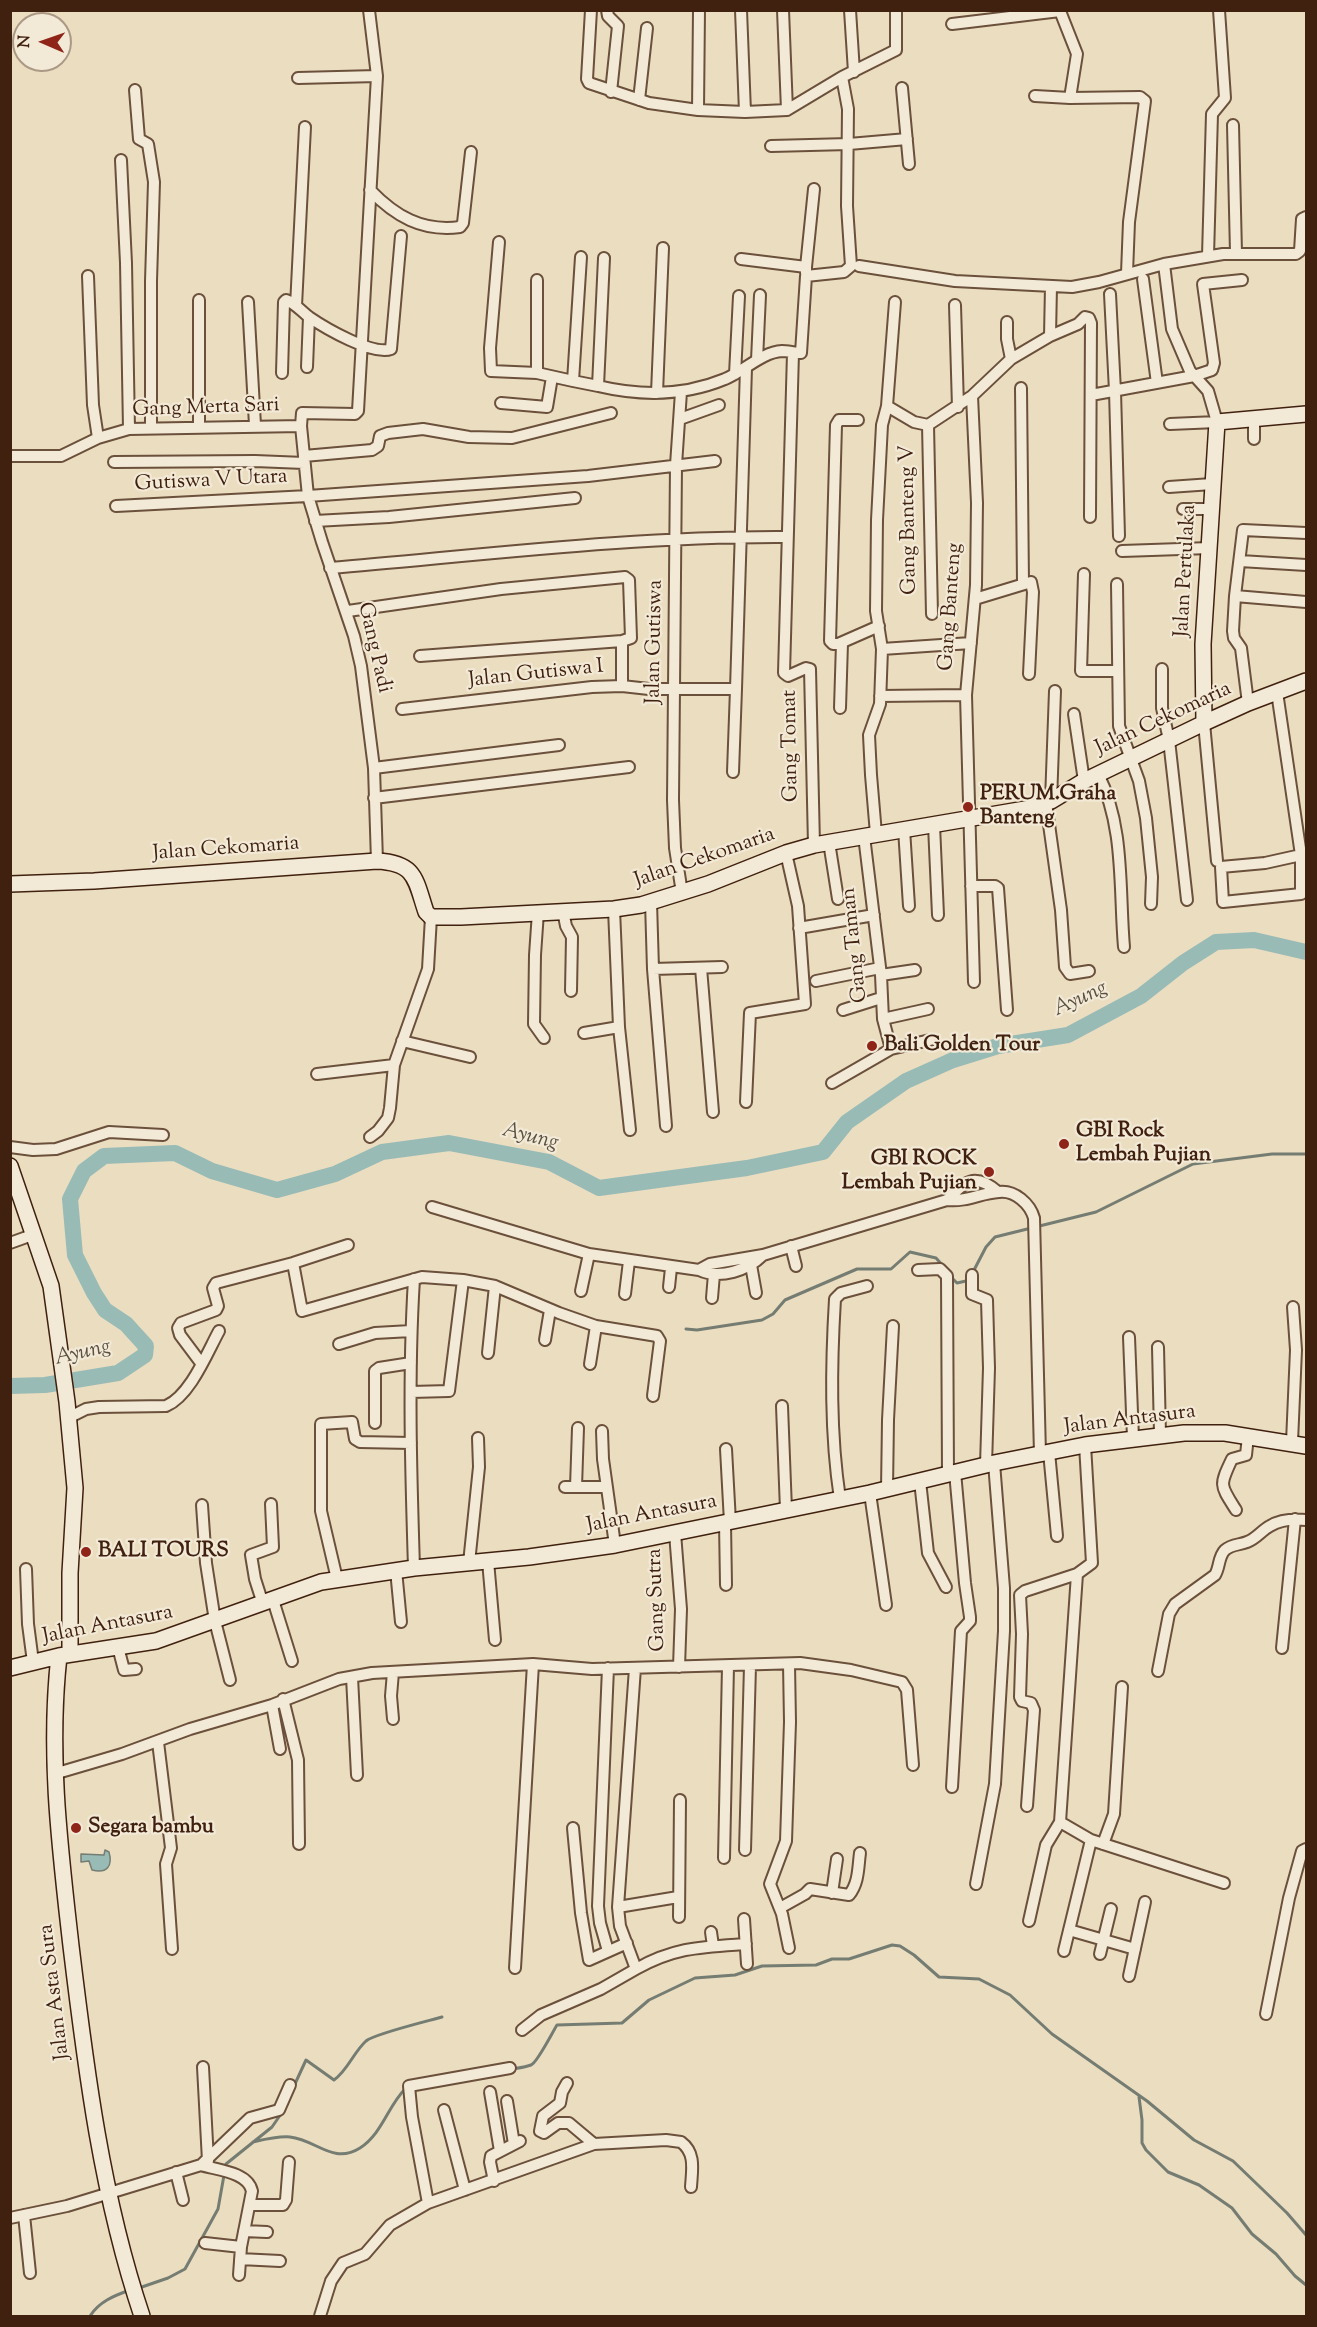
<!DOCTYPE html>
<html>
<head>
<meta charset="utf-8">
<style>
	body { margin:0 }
	#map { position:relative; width:1317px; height:2327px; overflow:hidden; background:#ebddc0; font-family:"Sorts Mill Goudy",serif }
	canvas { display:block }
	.frame { position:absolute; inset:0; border:12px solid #40210f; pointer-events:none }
	.north { position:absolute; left:12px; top:12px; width:60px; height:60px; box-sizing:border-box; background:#f2e9d6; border:2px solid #ab9986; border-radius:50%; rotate:272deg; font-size:16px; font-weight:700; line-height:24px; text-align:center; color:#40210f }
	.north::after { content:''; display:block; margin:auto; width:21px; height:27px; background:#8f2418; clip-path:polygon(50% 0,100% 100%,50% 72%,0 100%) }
</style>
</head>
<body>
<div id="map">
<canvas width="1317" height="2327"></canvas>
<div class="frame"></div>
<div class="north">N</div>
</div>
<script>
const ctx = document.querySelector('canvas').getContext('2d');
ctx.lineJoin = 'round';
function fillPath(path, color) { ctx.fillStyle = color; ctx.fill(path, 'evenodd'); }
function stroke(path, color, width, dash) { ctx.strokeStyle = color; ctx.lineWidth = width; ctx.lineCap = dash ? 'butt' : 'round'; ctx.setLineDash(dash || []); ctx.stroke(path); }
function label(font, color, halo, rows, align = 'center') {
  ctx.font = font + ' "Sorts Mill Goudy",serif'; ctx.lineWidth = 4.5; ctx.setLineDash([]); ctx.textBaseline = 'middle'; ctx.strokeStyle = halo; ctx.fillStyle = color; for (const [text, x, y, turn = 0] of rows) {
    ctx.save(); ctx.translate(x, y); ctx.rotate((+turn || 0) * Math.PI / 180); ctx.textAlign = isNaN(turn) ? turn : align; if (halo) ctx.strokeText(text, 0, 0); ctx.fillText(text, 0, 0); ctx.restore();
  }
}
const water = new Path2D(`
	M105,1850L109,1852C113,1866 107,1874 92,1870L89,1861L81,1862V1854L104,1855Z`);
fillPath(water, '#98bbb6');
stroke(water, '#757d73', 1.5);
stroke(new Path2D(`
	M973,1272L986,1247L995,1237L1096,1212L1193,1164L1272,1154H1306
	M950,1276L957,1283L966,1281L969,1278
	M686,1329L697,1330L762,1320L773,1314L785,1300L857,1269H891L910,1252L936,1258L945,1268
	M512,2069C518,2068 526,2067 531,2065C537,2063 552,2033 557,2025L622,2023L649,2000L695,1978L735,1975L762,1966L816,1965L832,1959H849L892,1945L900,1946L914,1955L939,1977L979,1979L1010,1995L1052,2034L1147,2101L1194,2140L1233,2161L1287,2213L1306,2235
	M294,2086L306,2060L334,2080C348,2070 353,2053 366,2041C374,2034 428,2021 442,2017
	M1139,2097L1142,2120V2143L1146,2150L1168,2172L1199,2185L1232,2208L1252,2234L1276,2254L1295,2276L1306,2285
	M253,2142C266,2139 278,2136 290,2137C317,2140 333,2165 360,2148C382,2134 388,2106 405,2089
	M139,2288L168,2278L185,2269L218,2209L226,2164L272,2127L283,2111
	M90,2316C99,2302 113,2296 130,2290`), '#757d73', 3);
stroke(new Path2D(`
	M10,1386L45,1385L118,1373L145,1355L146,1346L126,1324L105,1310L94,1293L75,1255L70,1199L84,1171L104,1156L175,1153L212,1171L277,1190L335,1174L382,1152L449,1143L549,1162L599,1188L747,1168L823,1152L847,1122L906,1081L953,1060L998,1046L1068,1035L1141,996L1183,963L1216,942L1254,940L1306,952`), '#98bbb6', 16);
const street = new Path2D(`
	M369,10L377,76L358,411L355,414L302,413L301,426L308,496L322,542L354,636L361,666L374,768L377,861
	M591,10L587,79L589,83L649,103L698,110L745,112L787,110L842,77L848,109L847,206L851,266L844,272L806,276L801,353C795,353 788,351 782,351C762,352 743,372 725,379C684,396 640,396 598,386L604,258
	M607,10L608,16L618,26L611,92
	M741,10L745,112
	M783,10L787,110
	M850,10L854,72
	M952,24L1060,11L1077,54L1070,98
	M842,77L896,50V10
	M298,78L377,76
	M902,88L909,164
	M135,90L139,139L148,144L154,182L151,281V427
	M1035,96L1070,98L1140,97L1145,101L1129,222L1127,273
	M639,100L647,28
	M698,110L699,10
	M1233,125L1236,253
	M771,146L849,144L907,139
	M121,160L126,263L129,429
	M370,190C395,216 422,232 460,227L463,223L471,152
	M499,242L490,348L491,371L537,373L573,381
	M1208,256L1212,114L1225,98L1219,10
	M581,257L573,381L598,386
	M741,259L806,267V273
	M1164,264L1172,329L1190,371L1208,391L1217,422L1170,424
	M859,266L955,281L1072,287L1099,282L1164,264L1223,254H1296L1300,251L1302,219L1306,217
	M806,267L814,189
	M88,276L93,405L98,438
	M1143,279L1157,383
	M537,280V373
	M1110,294L1115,391L1119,536
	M248,302L255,425
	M955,305L958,407
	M296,306L305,127
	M1007,322V339L1011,359
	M1050,336L1051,286
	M793,353L784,673L788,676L806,668L810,669L814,845
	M757,360L760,295
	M307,367L309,317
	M282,373L284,302L286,300C295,303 301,311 309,317C325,328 373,356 391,349L401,236
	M735,374L739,296
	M1021,388L1023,583
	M681,392L676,465L673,800L675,848L682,893
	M657,393L663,248
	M1091,395L1194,376L1212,370L1214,363L1203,284L1242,280
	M972,396L977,503L976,585L966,695L974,982
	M501,403L547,407L552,377
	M887,406L914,422L928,425
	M680,419L719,405
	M858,420H839L836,425L830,641L833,644H838L879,626
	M928,425L972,396L1011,359L1050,336L1078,324L1085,317L1089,318L1091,323L1090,517
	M928,425L932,614
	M199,427V300
	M1254,439V419
	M10,456H61L98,438L129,429L301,426
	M304,456L372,450L378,446L380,436L388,433L423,429L469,437L512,438L611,413
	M114,462L255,461L304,463
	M1169,487L1212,484
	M116,506L308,496L588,476L715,461
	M1183,509H1211
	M315,521L389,517L575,498
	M1306,533L1243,530L1235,596L1306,602
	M1122,551L1210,548
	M1240,561L1306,565
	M330,568C483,555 634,536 787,537
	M1084,574L1081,671H1118
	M1117,584L1119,726L1139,781L1146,818L1152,877L1151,904
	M1235,596L1233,631L1234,638L1241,648L1248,703
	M975,599L1031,582L1033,592L1029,674
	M348,611L501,589L625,577L629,580L631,638L622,641V686
	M882,649L971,643
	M420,656L622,641
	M1162,669V708L1169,740L1187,900
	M736,689L746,368
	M1277,692L1301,855V894L1223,902L1221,867L1265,863L1301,855
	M880,696L966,695
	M840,708L842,643
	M402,709L592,687L622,686L649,689H736L733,772
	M1074,714L1084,781
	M1204,723L1217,861
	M374,768L559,745
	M1098,774C1125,826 1119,890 1124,947
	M374,798L629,767
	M1051,801L1055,691
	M1046,803L1061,910L1065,967L1070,974L1089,971
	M934,825L938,915
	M904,829L909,906
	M876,834L871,775L869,735L880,704L882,649L876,611L877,520L882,425L887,406L895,302
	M864,836L881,975L883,1019L891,1049
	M829,842L838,899
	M971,886H995L998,888L1007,1010
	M651,902L653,969L666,1126
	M614,909L619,1027L630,1130
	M538,912L535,955L534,1024L544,1038
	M564,916L566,926L572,937L571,991
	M799,928L874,915
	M701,968L713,1112
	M653,969L722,967
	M881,975L915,970
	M816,981L880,968
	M843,1010L881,998
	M883,1019L928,1009
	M584,1033L619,1027
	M402,1041L470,1057
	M317,1074L394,1065
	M832,1083L891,1049L930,1040
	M746,1102L750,1013L805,1004L798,906L786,853
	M370,1137L378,1131L388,1118L390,1108L394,1065L428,969L431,917
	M10,1147L33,1150L56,1149L109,1132L163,1135
	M947,1200C965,1181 975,1172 998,1192
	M432,1207L589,1254L699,1270L710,1264L763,1255L947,1200C968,1202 980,1193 999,1192C1015,1190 1030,1204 1034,1218L1040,1454
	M10,1243L35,1234
	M791,1246L796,1266
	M293,1263L302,1311L422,1277L463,1280L495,1286L559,1313L596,1326L657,1336L660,1341L653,1396
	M751,1265L756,1293
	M699,1270C720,1280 748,1270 763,1255
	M918,1270L940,1269L947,1276L948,1474
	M972,1275V1294L987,1300L989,1368L986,1465
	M669,1287L671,1268
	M581,1291L589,1254
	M625,1294L629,1261
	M712,1298L714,1274
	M1129,1337L1133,1438
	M545,1340L550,1310
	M339,1344L375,1333L411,1331
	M1158,1347L1160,1434
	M488,1353L495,1286
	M201,1363L180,1335L178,1328L181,1323L216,1310L218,1306L213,1288L216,1283L293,1263L348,1245
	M590,1364L596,1326
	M411,1392L449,1391L463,1280
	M782,1406L786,1510
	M68,1418L86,1409L99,1407L166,1406C190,1396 207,1353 219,1331
	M375,1423V1371L379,1368L411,1363
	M602,1431L603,1459L615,1545
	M1292,1442L1296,1350L1293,1307
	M726,1449L730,1522
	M1049,1452L1057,1536
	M920,1481L928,1553L946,1587
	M565,1487H607
	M576,1487L578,1428
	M887,1489L888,1420L893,1326
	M870,1493L886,1605
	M840,1499C830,1433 831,1366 835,1299L841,1293L867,1286
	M202,1505L206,1563L215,1621L230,1680
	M1236,1510C1220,1485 1219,1486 1232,1459L1246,1455L1248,1436
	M725,1523L726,1585
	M675,1533L681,1609L679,1667
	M488,1561L495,1640
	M469,1563L479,1467L478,1438
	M414,1568C411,1472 408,1376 414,1279
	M26,1569L28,1624L33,1662
	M396,1570L401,1622
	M337,1579L321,1511V1424L352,1422L355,1439L360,1442L411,1443
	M273,1600L292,1661
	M263,1604L255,1579L251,1555L273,1547L271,1504
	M118,1647L124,1670L136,1669
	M1282,1648L1295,1519
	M608,1668L598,1906L600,1923L608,1951
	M635,1668L618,1907L620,1926L636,1969C675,1947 702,1947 746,1944
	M1158,1671L1169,1614L1175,1604L1215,1575C1220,1567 1218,1557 1225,1550C1232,1544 1240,1545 1247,1542C1256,1539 1262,1530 1270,1526C1280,1520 1295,1519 1306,1520
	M393,1672L391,1696L393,1719
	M352,1677L357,1775
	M283,1699L298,1760L299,1844
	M272,1705L280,1749
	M158,1742L171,1848L166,1864L172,1949
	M54,1774L122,1754L190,1729L272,1705L339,1679L372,1673L533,1664
	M952,1787L961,1631L970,1621V1617L965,1583L955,1472
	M1027,1806L1034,1710L1031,1703L1022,1701L1020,1697L1022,1634L1020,1595L1025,1591L1077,1574L1092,1563L1085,1445
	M1060,1822L1091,1840L1224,1883
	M573,1828L581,1913L589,1960L627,1943
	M1103,1844L1114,1814L1122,1687
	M745,1850L750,1666
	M724,1858L728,1666
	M976,1884L995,1784L1004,1631V1588L994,1463
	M832,1893L837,1859
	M618,1907L678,1897
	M780,1908L805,1894L810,1889L849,1895C859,1883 858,1867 860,1853
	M679,1917L680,1800
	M744,1919L747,1964
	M1029,1921L1046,1845L1060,1822L1077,1574
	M1069,1930L1135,1949
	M711,1932L713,1946
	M789,1948L782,1914L770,1884L786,1841L790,1722L789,1664
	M1064,1951L1091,1840
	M1100,1954L1111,1909
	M515,1968L533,1664L592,1669L800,1663L851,1670L902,1682L907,1690L913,1765
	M1129,1976L1145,1902
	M1266,2014L1289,1898L1302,1851L1306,1849
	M522,2030L541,2015L601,1989L636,1969
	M203,2067L208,2161
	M567,2083L562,2092L560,2103L543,2116L540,2131L544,2133L558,2123H569L594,2144
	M490,2092L500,2151
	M507,2101L514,2144
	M444,2110L465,2190
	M201,2165C217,2170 248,2172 252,2191L241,2247L239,2275
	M176,2172L183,2200
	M494,2181L490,2162L491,2156L520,2141
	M428,2203L412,2117L409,2086L510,2068
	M250,2205H283L286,2200L289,2162
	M24,2215L30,2273
	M10,2218L67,2206L201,2165L250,2118L279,2110L290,2085
	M244,2231L267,2232
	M205,2243L241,2247
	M240,2259L280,2261
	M320,2316L331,2281L343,2263L365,2254L390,2225L428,2203L594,2144L666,2140L681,2142C696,2153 692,2170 691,2187`);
const secondary = new Path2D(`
	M1204,723L1203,644L1217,422L1306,414
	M10,884L94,881L377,861C416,863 415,879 426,912L431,917H461L614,909L641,905L708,884L786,853L814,845L1031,808L1051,801L1084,781L1204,723L1248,703L1306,681
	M10,1166L51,1286L67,1402L75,1488L70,1573V1654
	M59,1656C48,1754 60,1849 71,1946C86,2071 102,2197 142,2316
	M10,1668L59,1656L156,1641L321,1582L414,1568L529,1557L615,1545L870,1493L994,1463L1085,1445L1184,1433H1225L1306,1446`);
stroke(street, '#6b503b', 14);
stroke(secondary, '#40210f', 18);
stroke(street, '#f2e9d6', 10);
stroke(secondary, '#f2e9d6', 15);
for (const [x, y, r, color] of [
	[968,807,6,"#8f2418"],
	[872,1046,6,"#8f2418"],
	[1064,1144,6,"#8f2418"],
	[989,1172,6,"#8f2418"],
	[86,1552,6,"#8f2418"],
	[76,1828,6,"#8f2418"]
]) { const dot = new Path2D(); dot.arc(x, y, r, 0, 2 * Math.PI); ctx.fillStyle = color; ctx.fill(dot); stroke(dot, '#f2e9d6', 2); }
label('21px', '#40210f', '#f2e9d6', [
	["Gang Merta Sari",206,409,-2],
	["Gutiswa V Utara",211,482,-3],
	["Gang Banteng V",910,520,-91],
	["Jalan Pertulaka",1187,571,-87],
	["Gang Banteng",952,607,-86],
	["Jalan Gutiswa",656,642,-89],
	["Gang Padi",373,648,77],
	["Jalan Gutiswa I",536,675,-6],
	["Jalan Cekomaria",1164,720,-25],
	["Gang Tomat",792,746,-91],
	["Jalan Cekomaria",226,850,-4],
	["Jalan Cekomaria",705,859,-19],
	["Gang Taman",856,945,-96],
	["Jalan Antasura",1130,1421,-7],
	["Jalan Antasura",652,1515,-11],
	["Gang Sutra",658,1600,-92],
	["Jalan Antasura",108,1626,-11],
	["Jalan Asta Sura",56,1992,-97]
]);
label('bold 21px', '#40210f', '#f2e9d6', [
	["PERUM.Graha",980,795],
	["Banteng",980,819],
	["Bali Golden Tour",884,1046],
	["GBI Rock",1076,1132],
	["Lembah Pujian",1076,1156],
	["GBI ROCK",977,1160,"right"],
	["Lembah Pujian",977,1184,"right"],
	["BALI TOURS",98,1552],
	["Segara bambu",88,1828]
], 'left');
label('italic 22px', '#5a4f41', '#f2e9d6', [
	["Ayung",1081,1000,-25],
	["Ayung",530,1138,14],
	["Ayung",83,1354,-13]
]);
</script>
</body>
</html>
